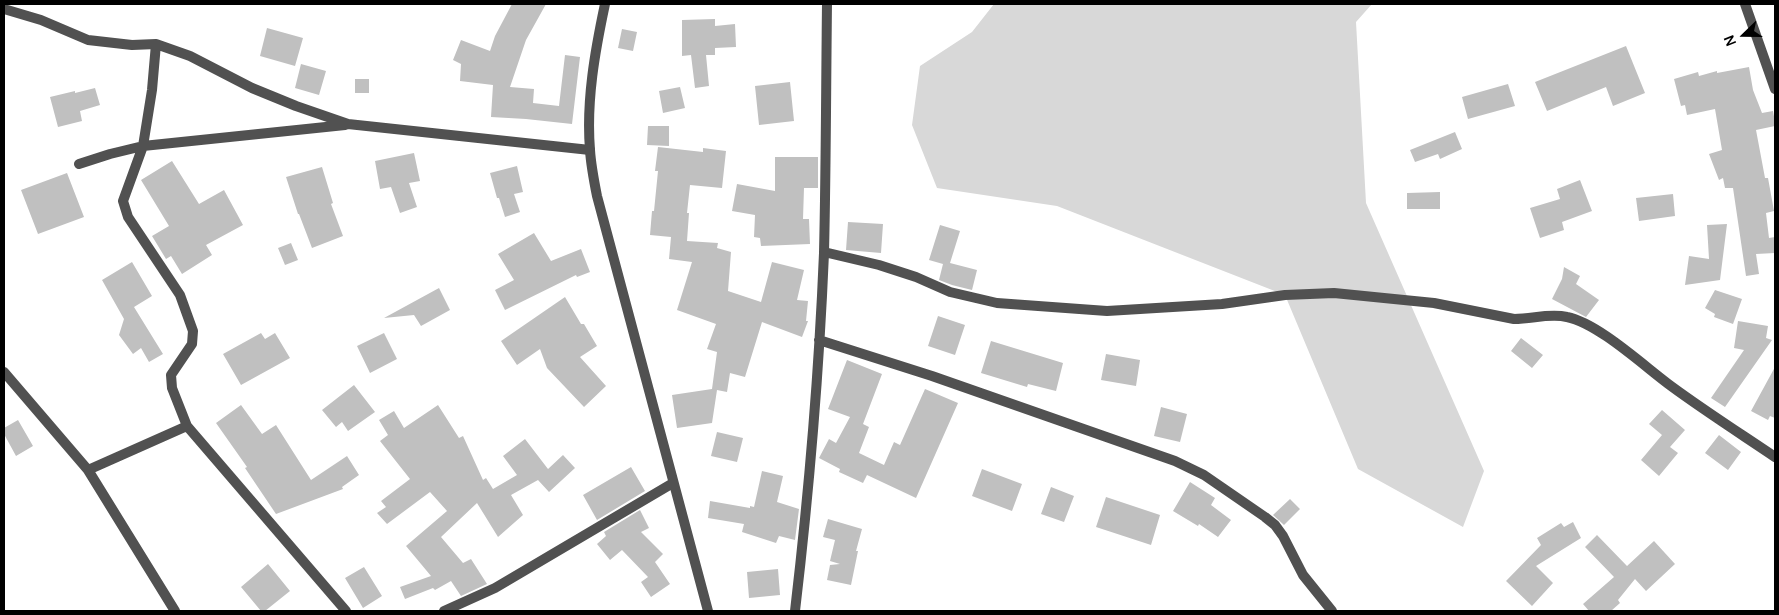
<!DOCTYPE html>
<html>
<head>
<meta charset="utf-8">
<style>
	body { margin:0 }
	#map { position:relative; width:1779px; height:615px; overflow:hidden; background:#fff; font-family:Manrope,sans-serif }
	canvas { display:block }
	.frame { position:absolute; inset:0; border:5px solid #000; pointer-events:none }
	.north { position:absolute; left:1719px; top:10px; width:50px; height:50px; -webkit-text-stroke:4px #fff; paint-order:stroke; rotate:248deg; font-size:14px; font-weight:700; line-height:20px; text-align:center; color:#000 }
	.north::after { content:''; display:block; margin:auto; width:18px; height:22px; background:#000; clip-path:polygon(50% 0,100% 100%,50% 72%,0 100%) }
</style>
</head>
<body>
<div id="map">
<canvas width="1779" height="615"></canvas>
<div class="frame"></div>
<div class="north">N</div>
</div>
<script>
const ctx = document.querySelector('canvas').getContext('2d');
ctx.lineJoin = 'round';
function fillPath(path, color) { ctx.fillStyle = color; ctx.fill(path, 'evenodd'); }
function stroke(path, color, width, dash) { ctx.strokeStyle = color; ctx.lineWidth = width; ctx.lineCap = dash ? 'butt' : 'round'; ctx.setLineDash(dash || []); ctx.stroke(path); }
fillPath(new Path2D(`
	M994,4H1372L1356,22L1366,203L1484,471L1463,527L1358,469L1285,295L1057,206L937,188L912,125L920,66L972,32Z`), '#d8d8d8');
fillPath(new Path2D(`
	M512,4H546L526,40L510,87L534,89L533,103L559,106L565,55L580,57L572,124L526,119L491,117L493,85L460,81L461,64L453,60L461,40L490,51L495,36Z
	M715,19V26L735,24L736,47L715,48V55H706L709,86L695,88L691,55L682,56V20Z
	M267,28L303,38L295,66L260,56Z
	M622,29L637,32L633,51L618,48Z
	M1626,46L1645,93L1613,106L1606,87L1547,111L1535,82Z
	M301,64L326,71L319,95L295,88Z
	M1749,67L1753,90L1762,113L1773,111L1775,122V126L1756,130L1765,178H1768L1774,211L1766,213L1769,238L1775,237V253L1756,254L1759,274L1746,276L1733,188H1725L1723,178L1719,180L1709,154L1722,150L1715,109L1687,115L1685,105L1681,106L1674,79L1698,72L1699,76L1717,71V73Z
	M355,79H369V93H355Z
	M790,82L794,121L759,125L755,86Z
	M1508,84L1515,106L1468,119L1462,97Z
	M680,87L685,108L663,113L659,91Z
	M95,88L100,105L80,111L82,121L58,127L50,97L75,91V93Z
	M648,126H669V146L647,145Z
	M1455,132L1462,149L1440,159L1438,154L1415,162L1410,150Z
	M658,147L703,152V148L726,151L722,188L690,185L687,213H689L687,241L718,243L717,248L731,252L728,291L761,302L772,262L804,270L797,300L808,301L806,321H808L802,337L762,322L745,377L730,373L727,392L717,390L712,423L677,428L672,395L712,389L717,352L707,349L716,324L677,310L692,262L669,259L671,237L650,235L652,211H654L658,171H655Z
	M414,153L420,181L409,183L417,207L400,213L391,187L380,189L375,161Z
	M775,157H818V188H804L803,219H809L810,244L761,246L760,238L754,237L755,215L732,211L737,184L775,191Z
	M172,161L199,204L224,190L243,225L206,245L212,255L182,274L171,256L166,259L152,236L169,226L141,180Z
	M517,166L523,192L514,194L520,212L505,217L499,198H497L490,173Z
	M322,167L333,203L331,204L343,236L312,248L299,214H298L286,177Z
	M67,173L84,217L38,234L21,190Z
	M1580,180L1592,211L1562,222L1564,230L1540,238L1530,208L1560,199L1557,189Z
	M1440,192V209H1407V193Z
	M1673,194L1675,216L1639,221L1636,198Z
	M848,222L883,224L881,253L846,250Z
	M1727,224L1720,280L1685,285L1689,256L1709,259L1707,225Z
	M940,225L960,231L950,263L977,270L972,290L952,285L939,280L943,264L929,260Z
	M534,233L551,261L581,249L590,272L577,277L576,275L505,310L495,290L514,280L498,254Z
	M291,243L298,260L285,265L278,248Z
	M132,262L152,296L134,307L163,354L149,362L141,348L133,354L119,335L124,319L102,280Z
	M1564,267L1580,276L1576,284L1599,300L1586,317L1552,299L1562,279Z
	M439,288L450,310L421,326L414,315L384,318Z
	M1715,290L1742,299L1733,324L1714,317L1715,314L1705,308Z
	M565,297L581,324H584L597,346L580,357L606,386L584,407L547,368L540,349L517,365L501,341Z
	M938,316L965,325L955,355L928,346Z
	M1738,321L1768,326L1766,338L1772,340L1725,407L1711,398L1744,350L1734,348Z
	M261,333L265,339L275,333L290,358L241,385L223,354Z
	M384,333L397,359L370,373L357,346Z
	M1521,338L1543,355L1532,368L1511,351Z
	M991,341L1063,363L1056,391L1028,384L1027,387L981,373Z
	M1106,354L1140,360L1136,386L1101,380Z
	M847,360L882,374L863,424L869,427L859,453L884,465L894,442L900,445L925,389L958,403L916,498L867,475L863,483L839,472L840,469L819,458L829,439L836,443L850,417L828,409Z
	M1775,367V418L1770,416L1768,420L1751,411Z
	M354,385L375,412L348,431L342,422L336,427L322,410Z
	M241,405L262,434L276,425L311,480L347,456L359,475L342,487L343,489L276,514L245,468L247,467L216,423Z
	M438,405L459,438L463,436L483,480L486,478L493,489L517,475L503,456L525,439L548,469L563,455L575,468L549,492L538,480L511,495L523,515L498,537L477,503L441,537L463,563L471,559L487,584L461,596L451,581L435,590L433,588L405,599L400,587L431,576L406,546L447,511L430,492L387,524L377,513L386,507L381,501L410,479L380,441L388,435L379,420L394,411L404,428Z
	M1161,407L1187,414L1180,442L1154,436Z
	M1662,410L1685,430L1670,447L1678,453L1659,476L1641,460L1662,435L1649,424Z
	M18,420L33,446L16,456L4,434V428Z
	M717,432L743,438L737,462L711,456Z
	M1719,435L1741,452L1728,470L1705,453Z
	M631,467L645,491L597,520L583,495Z
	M982,469L1022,484L1012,511L972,496Z
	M762,471L783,476L777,502L799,509L795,540L779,536L776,543L742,532L744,524L708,518L710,501L750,508V506L754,507Z
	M1190,482L1215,498L1211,505L1231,520L1218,537L1199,524L1198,526L1173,511Z
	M1051,487L1074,496L1064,522L1041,514Z
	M1106,497L1160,515L1151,545L1096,527Z
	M1290,499L1300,509L1284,525L1273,515Z
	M640,510L649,528L641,532L663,554L655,562L670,584L651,597L641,582L648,577L622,550L610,560L597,544L606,536L604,532Z
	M828,519L862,529L856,551H858L851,585L827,580L830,565L840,564L830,561L835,540L823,537Z
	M1573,522L1581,538L1536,566L1553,583L1532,606L1506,581L1541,545L1537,538L1561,523L1564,527Z
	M1597,535L1627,566L1654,541L1675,564L1646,591L1635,579L1618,600L1620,603L1611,611H1589L1583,604L1614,577L1585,547Z
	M268,564L290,591L265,611H261L241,587Z
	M364,567L382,596L363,608L345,578Z
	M778,569L780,595L749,598L747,572Z`), '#c0c0c0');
stroke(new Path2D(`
	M1745,4L1775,89
	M4,9L41,20L88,40L132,45L156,44L190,56L252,88L296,106L348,124L590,150
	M156,44L152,90L143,146L123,201L128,217L180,295L193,331L192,344L171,375L172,388L187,426L346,611
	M79,164L110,154L143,146L345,125
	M824,252L879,265L916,277L950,292L997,303L1107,311L1222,304L1285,295L1334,293L1434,303L1514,319C1533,319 1549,313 1567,317C1598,323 1645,367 1671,386C1705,411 1741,434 1775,457
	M819,340L932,376L1175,461L1204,475L1265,517L1275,525L1283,536L1303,575L1332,611
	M4,372L88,470L175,611
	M88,470L187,426
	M444,611L495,588L673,483
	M795,611C809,492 819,373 824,253C826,170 826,87 827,4`), '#515151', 10);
stroke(new Path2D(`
	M605,4C595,51 586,101 590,150C591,166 594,181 597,196L708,611`), '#515151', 10);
</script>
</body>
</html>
